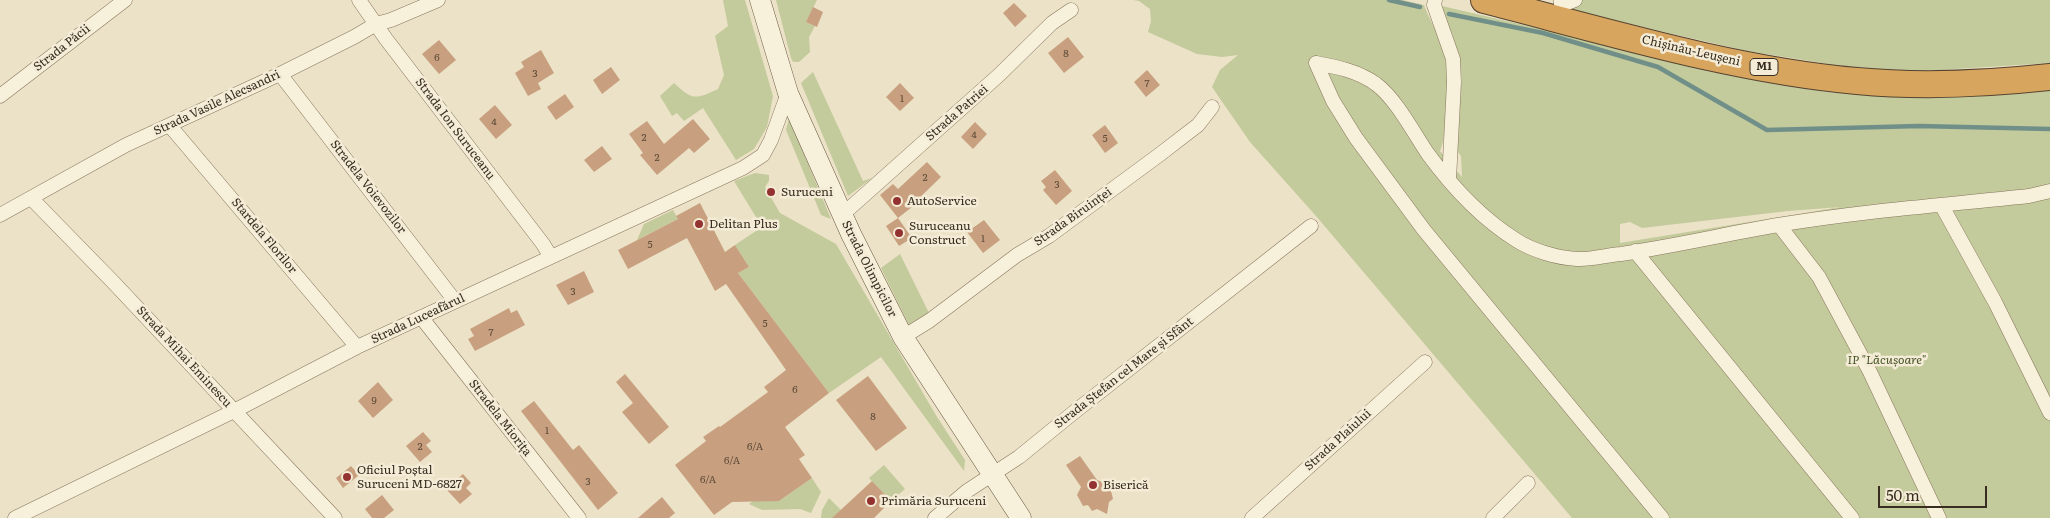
<!DOCTYPE html>
<html>
<head>
<meta charset="utf-8">
<style>
	body { margin:0 }
	#map { position:relative; width:2050px; height:518px; overflow:hidden; background:#ece2c7; font-family:Literata,serif }
	canvas { display:block }
	.scale { position:absolute; left:1878px; top:486px; width:109px; height:22px; box-sizing:border-box; border:2px solid #382d20; border-top:0; padding-left:6px; font-size:15px; line-height:18px; white-space:nowrap; color:#382d20; -webkit-text-stroke:4px #f4ecd6; paint-order:stroke }
</style>
</head>
<body>
<div id="map">
<canvas width="2050" height="518"></canvas>
<div class="scale">50 m</div>
</div>
<script>
const ctx = document.querySelector('canvas').getContext('2d');
ctx.lineJoin = 'round';
function fillPath(path, color) { ctx.fillStyle = color; ctx.fill(path, 'evenodd'); }
function stroke(path, color, width, dash) { ctx.strokeStyle = color; ctx.lineWidth = width; ctx.lineCap = dash ? 'butt' : 'round'; ctx.setLineDash(dash || []); ctx.stroke(path); }
function label(font, color, halo, rows, align = 'center') {
  ctx.font = font + ' Literata,serif'; ctx.lineWidth = 5; ctx.setLineDash([]); ctx.textBaseline = 'middle'; ctx.strokeStyle = halo; ctx.fillStyle = color; for (const [text, x, y, turn = 0] of rows) {
    ctx.save(); ctx.translate(x, y); ctx.rotate((+turn || 0) * Math.PI / 180); ctx.textAlign = isNaN(turn) ? turn : align; if (halo) ctx.strokeText(text, 0, 0); ctx.fillText(text, 0, 0); ctx.restore();
  }
}
fillPath(new Path2D(`
	M723,0H745L773,96L767,127L754,149L736,160L703,108L684,121L677,113L672,116L660,96L674,83C692,100 695,100 718,89L724,75L715,36L728,26Z
	M776,0H817L806,22L815,26L809,37L810,52L799,62H793L791,58Z
	M1133,0H1403L1424,5C1429,19 1437,31 1442,44C1450,65 1449,131 1440,151L1462,177L1461,156L1457,151L1458,109L1462,80L1458,53L1452,33L1446,26L1442,6L1691,64L1826,92L1916,97L2050,88V518H1572L1316,216L1250,142L1212,87L1220,70L1238,55L1222,57L1197,54L1148,32L1151,21L1150,9L1139,1ZM1841,207L1620,243V224L1630,222L1642,228L1788,211Z
	M1570,0H2050V63L1909,72L1835,65L1747,51L1573,11Z
	M813,72L863,181L872,178L848,196L801,83Z
	M789,118L831,219L821,215L786,130Z
	M755,173L769,175V181L765,187L780,213L836,244L937,417L965,460L964,471L881,357L829,393L738,273L749,267L735,245L762,227L734,181Z
	M673,210L678,219L637,240L644,224Z
	M900,254L930,315L916,324L909,325L881,268Z
	M884,465L905,489L891,501L869,478Z
	M812,478L821,492L811,513L800,509L762,510L749,504L753,501H779Z
	M829,498L841,510L834,518H821L822,510Z`), '#c3ca9b');
stroke(new Path2D(`
	M1389,0L1420,7
	M1449,14L1543,33L1658,67L1767,130L1919,126L2050,129`), '#6f8f88', 4.5);
fillPath(new Path2D(`
	M1014,3L1027,16L1015,27L1003,13Z
	M813,7L823,12L817,27L806,22Z
	M1068,37L1084,57L1064,73L1048,53Z
	M439,40L456,60L439,74L422,54Z
	M541,50L554,73L538,83L541,89L528,96L515,73L524,67L521,62Z
	M611,67L620,80L602,94L593,80Z
	M1147,70L1160,85L1146,97L1134,82Z
	M900,83L914,98L900,111L886,97Z
	M565,94L574,107L556,120L547,107Z
	M495,105L512,125L496,139L479,119Z
	M693,119L710,139L694,153L689,148L657,175L640,155L643,153L629,134L647,121L664,144Z
	M975,122L987,134L973,149L961,137Z
	M1105,125L1118,143L1105,153L1092,135Z
	M602,146L612,159L594,172L584,160Z
	M927,162L941,177L911,206L912,207L898,218L880,195L893,184L898,189Z
	M1055,170L1072,191L1056,205L1043,190L1046,187L1041,181Z
	M700,203L725,252L735,245L749,267L738,273L829,393L785,427L805,455L799,459L812,478L779,501L732,502L714,515L675,465L706,441L703,437L719,426L720,427L768,392L764,387L786,370L726,284L715,291L687,238L628,269L618,250L678,219L676,216Z
	M898,218L912,238L899,246L886,226Z
	M984,220L1000,240L983,253L967,232Z
	M584,271L594,292L568,305L556,285Z
	M509,308L511,313L517,310L525,325L475,351L468,339L474,336L470,329Z
	M625,374L669,427L649,444L622,412L633,403L616,382Z
	M868,376L907,428L876,451L836,400Z
	M378,382L393,400L373,418L358,401Z
	M534,401L573,450L579,445L618,493L598,510L521,411Z
	M423,432L431,441L426,445L432,452L420,462L406,446Z
	M1080,456L1097,480L1105,483L1111,491L1113,499L1109,502L1107,514L1097,509L1092,511L1088,505L1083,506L1077,495L1081,487L1066,465Z
	M351,466L359,475L343,488L336,478Z
	M463,474L471,483L466,488L472,494L460,504L446,489Z
	M872,481L891,501L874,518H832Z
	M382,495L394,510L384,518H372L365,509Z
	M662,497L675,513L669,518H638Z`), '#c8a07f');
const street = new Path2D(`
	M359,0L386,39L543,244L551,257
	M1435,0L1434,5L1453,59L1454,82L1449,180
	M1562,5L1575,0
	M1561,20V0
	M1316,63C1337,67 1358,71 1376,84C1397,100 1413,132 1428,154C1453,188 1481,218 1516,240C1533,251 1558,258 1577,259C1591,260 1607,255 1621,254C1674,246 1726,234 1778,225C1861,211 1945,205 2029,196L2050,191
	M1316,63L1333,101L1356,138L1424,230L1662,518
	M280,74L455,301
	M0,96L125,0
	M170,126L357,347
	M31,198L114,283L335,518
	M1942,206L1995,302L2050,413
	M0,215L126,145L280,74L354,37L376,24L391,20L438,0
	M842,215L999,75L1052,23L1071,10
	M1779,225L1819,277L1870,372L1939,518
	M1635,251L1852,518
	M421,317L579,518
	M903,337L929,321L1017,255L1049,236L1159,155L1198,125L1212,107
	M15,518L234,411L357,347L743,168L763,155L771,140L788,93
	M935,518L967,491L1019,457L1073,413L1311,226
	M1252,518L1425,362
	M1493,518L1528,483`);
const secondary = new Path2D(`
	M760,0L788,93L851,234L903,337L1021,518`);
const highway = new Path2D(`
	M1484,0C1605,31 1733,70 1857,81C1921,87 1986,84 2050,77`);
stroke(street, '#87755d', 15);
stroke(secondary, '#695640', 21);
stroke(highway, '#554331', 28);
stroke(street, '#f7f0da', 14);
stroke(secondary, '#f7f0da', 20);
stroke(highway, '#d7a55d', 26);
for (const [x, y, r, color] of [
	[771,192,5,"#933230"],
	[897,201,5,"#933230"],
	[699,224,5,"#933230"],
	[899,233,5,"#933230"],
	[347,477,5,"#933230"],
	[1093,485,5,"#933230"],
	[871,501,5,"#933230"]
]) { const dot = new Path2D(); dot.arc(x, y, r, 0, 2 * Math.PI); ctx.fillStyle = color; ctx.fill(dot); stroke(dot, '#f4ecd6', 2); }
label('10px', '#5c4a38', null, [
	["8",1066,54],
	["6",437,58],
	["3",535,74],
	["7",1147,84],
	["1",902,99],
	["4",494,122],
	["4",974,135],
	["2",644,138],
	["5",1105,139],
	["2",657,158],
	["2",925,178],
	["3",1057,185],
	["1",983,239],
	["5",650,245],
	["3",573,292],
	["5",765,324],
	["7",491,333],
	["6",795,390],
	["9",374,401],
	["8",873,417],
	["1",547,431],
	["2",420,447],
	["6/A",755,447],
	["6/A",732,461],
	["6/A",708,480],
	["3",588,482]
]);
for (const [x, y, w] of [
	[1764,67,28]
]) { const box = new Path2D(); box.roundRect(x - w / 2, y - 8.5, w, 17, 4); ctx.fillStyle = '#f4ecd6'; ctx.fill(box); stroke(box, '#382d20', 1); }
label('bold 11px', '#382d20', null, [
	["M1",1764,67]
]);
label('12px', '#382d20', '#f4ecd6', [
	["Strada Păcii",62,48,-38],
	["Chișinău-Leușeni",1691,51,13],
	["Strada Vasile Alecsandri",217,103,-25],
	["Strada Patriei",957,113,-41],
	["Strada Ion Suruceanu",455,129,53],
	["Stradela Voievozilor",368,187,52],
	["Strada Biruinței",1073,217,-35],
	["Stardela Florilor",264,236,50],
	["Strada Olimpicilor",869,269,63],
	["Strada Luceafărul",418,319,-25],
	["Strada Mihai Eminescu",184,357,47],
	["Strada Ștefan cel Mare și Sfânt",1124,373,-38],
	["Stradela Miorița",500,418,52],
	["Strada Plaiului",1338,440,-42]
]);
label('12px', '#382d20', '#f4ecd6', [
	["Suruceni",781,192],
	["AutoService",907,201],
	["Delitan Plus",709,224],
	["Suruceanu",909,226],
	["Construct",909,240],
	["Oficiul Poștal",357,470],
	["Suruceni MD-6827",357,484],
	["Biserică",1103,485],
	["Primăria Suruceni",881,501]
], 'left');
label('italic 12px', '#475428', '#f4ecd6', [
	["IP \"Lăcușoare\"",1887,360]
]);
</script>
</body>
</html>
